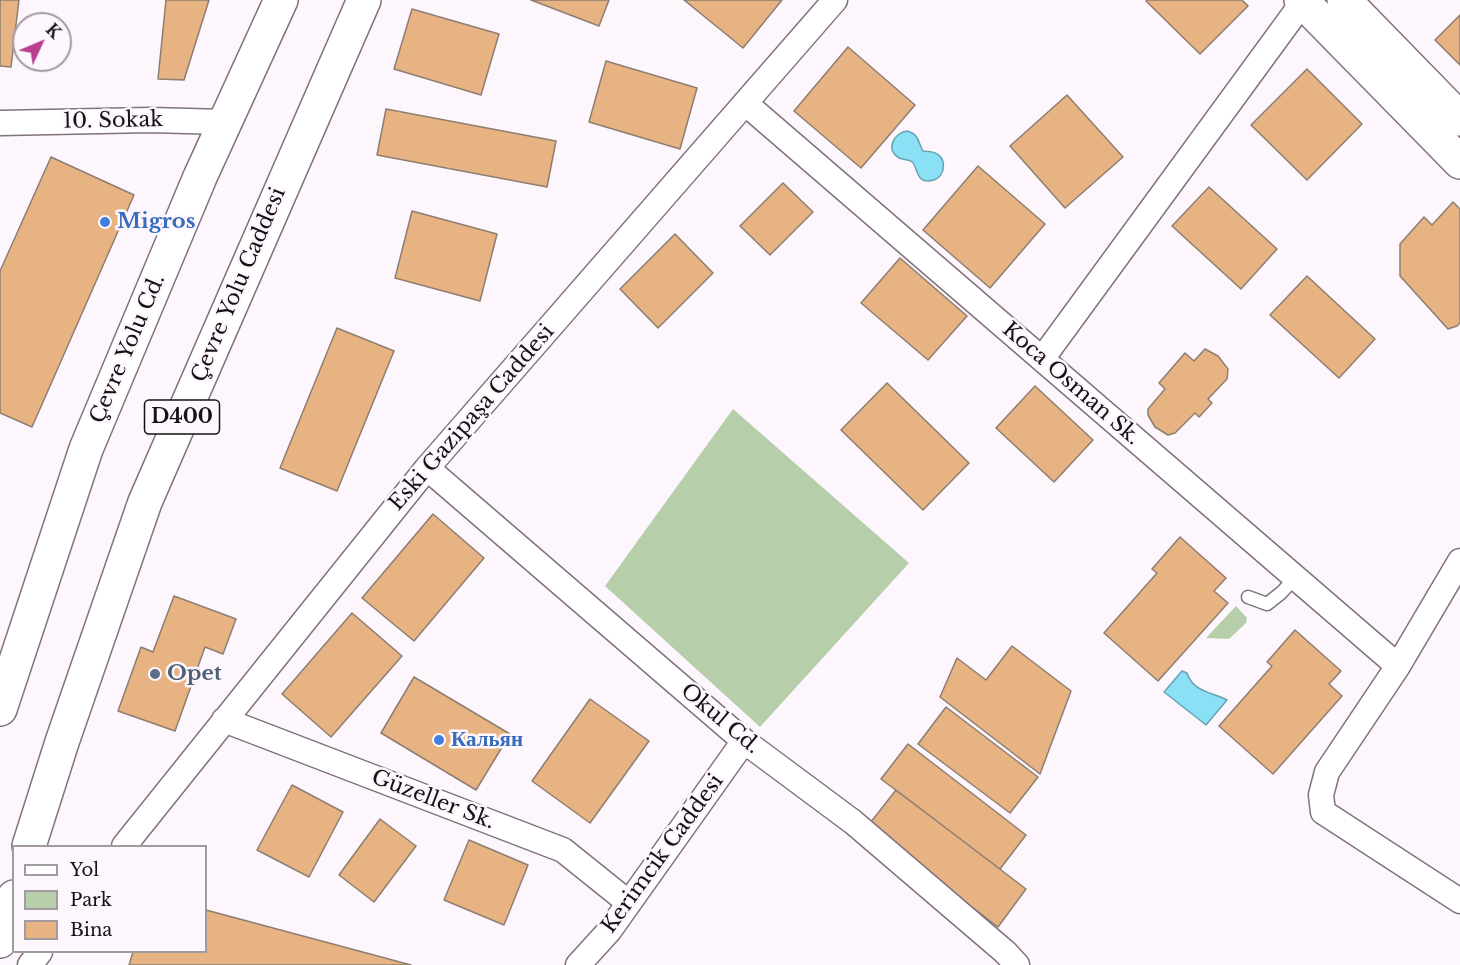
<!DOCTYPE html>
<html>
<head>
<meta charset="utf-8">
<style>
	body { margin:0 }
	#map { position:relative; width:1460px; height:965px; overflow:hidden; background:#fdf6fd; font-family:"Libre Baskerville",serif }
	canvas { display:block }
	.legend { position:absolute; left:12px; top:845px; width:195px; height:108px; box-sizing:border-box; background:#fdf6fd; border:2px solid #a19aa1; margin:0; padding:8px 10px; list-style:none; font-size:18px; color:#171117 }
	.legend li { display:flex; align-items:center; gap:12px; height:30px }
	.legend b { width:30px; border:2px solid #a19aa1 }
	.north { position:absolute; left:12px; top:12px; width:60px; height:60px; box-sizing:border-box; background:#fdf6fd; border:2px solid #a19aa1; border-radius:50%; rotate:46deg; font-size:16px; font-weight:700; line-height:24px; text-align:center; color:#171117 }
	.north::after { content:''; display:block; margin:auto; width:21px; height:27px; background:#b93f91; clip-path:polygon(50% 0,100% 100%,50% 72%,0 100%) }
</style>
</head>
<body>
<div id="map">
<canvas width="1460" height="965"></canvas>
<ul class="legend">
<li><b style="height:8px;background:#fff"></b>Yol</li>
<li><b style="height:16px;background:#b6cfaa"></b>Park</li>
<li><b style="height:16px;background:#e7b382"></b>Bina</li>
</ul>
<div class="north">K</div>
</div>
<script>
const ctx = document.querySelector('canvas').getContext('2d');
ctx.lineJoin = 'round';
function fillPath(path, color) { ctx.fillStyle = color; ctx.fill(path, 'evenodd'); }
function stroke(path, color, width, dash) { ctx.strokeStyle = color; ctx.lineWidth = width; ctx.lineCap = dash ? 'butt' : 'round'; ctx.setLineDash(dash || []); ctx.stroke(path); }
function label(font, color, halo, rows, align = 'center') {
  ctx.font = font + ' "Libre Baskerville",serif'; ctx.lineWidth = 5; ctx.setLineDash([]); ctx.textBaseline = 'middle'; ctx.strokeStyle = halo; ctx.fillStyle = color; for (const [text, x, y, turn = 0] of rows) {
    ctx.save(); ctx.translate(x, y); ctx.rotate((+turn || 0) * Math.PI / 180); ctx.textAlign = isNaN(turn) ? turn : align; if (halo) ctx.strokeText(text, 0, 0); ctx.fillText(text, 0, 0); ctx.restore();
  }
}
fillPath(new Path2D(`
	M733,409L909,563L760,727L605,586Z
	M1236,606L1247,618L1246,623L1229,639L1206,638Z`), '#b6cfaa');
const water = new Path2D(`
	M907,131C919,134 918,142 923,151C927,152 933,151 937,154C947,160 945,176 934,180C915,186 918,166 912,162C909,159 903,160 899,158C885,149 894,133 907,131Z
	M1182,671L1187,673C1193,692 1212,692 1227,700L1206,725L1164,692Z`);
fillPath(water, '#8ae0f5');
stroke(water, '#68a2b2', 1.5);
const building = new Path2D(`
	M0,0H19L11,67L0,66Z
	M166,0H209L184,80L158,79Z
	M531,0H609L599,26Z
	M684,0H782L743,48Z
	M1147,0H1242L1248,6L1200,54L1146,1Z
	M412,9L499,34L481,95L394,69Z
	M1460,15V65L1435,40Z
	M848,47L915,105L861,168L794,111Z
	M606,61L697,88L680,149L589,122Z
	M1307,69L1362,124L1307,180L1251,125Z
	M1067,95L1123,157L1065,208L1010,146Z
	M386,109L556,141L547,187L377,155Z
	M51,157L134,195L32,427L0,413V271Z
	M978,166L1045,224L990,288L923,230Z
	M783,183L813,212L770,255L740,226Z
	M1209,187L1277,249L1241,289L1172,226Z
	M1453,202L1460,209V323L1457,326L1448,329L1400,276V244L1424,217L1432,225Z
	M412,211L497,234L480,301L395,278Z
	M675,234L713,273L658,328L620,289Z
	M900,258L967,316L928,360L861,303Z
	M1307,276L1375,339L1339,378L1270,315Z
	M337,328L394,351L337,491L280,468Z
	M1205,349L1218,356L1228,369L1227,379L1208,399L1212,403L1199,417L1195,413L1175,433L1168,435L1155,427L1148,415V409L1165,389L1159,383L1185,353L1194,361Z
	M887,383L969,463L923,510L841,430Z
	M1035,386L1093,440L1054,482L996,428Z
	M433,514L484,558L414,641L362,598Z
	M1180,537L1226,578L1214,591L1228,603L1158,681L1104,633L1157,573L1152,569Z
	M174,596L236,619L223,654L205,647L175,731L118,711L141,647L153,652Z
	M352,613L402,656L331,737L282,694Z
	M1295,630L1341,671L1329,684L1342,696L1273,774L1219,726L1272,666L1267,662Z
	M1012,646L1071,691L1040,774L940,697L957,658L986,680Z
	M414,677L510,734L476,790L381,733Z
	M590,699L649,741L590,823L532,781Z
	M946,707L1038,777L1010,813L918,744Z
	M908,744L1026,835L1000,869L881,779Z
	M292,785L343,812L309,877L257,850Z
	M896,790L1026,889L998,927L867,827Z
	M380,819L416,846L374,902L339,875Z
	M469,840L528,865L504,925L444,900Z
	M206,910L411,965H129L133,952H206Z`);
fillPath(building, '#e7b382');
stroke(building, '#8d7e71', 1.5);
const service = new Path2D(`
	M1248,597L1267,604L1281,593L1295,578`);
const minor = new Path2D(`
	M745,103L1398,666
	M0,123L150,120L225,122
	M1042,359L1303,2
	M427,468L744,741L853,822L1005,952L1017,965
	M1460,561L1398,666L1327,772L1321,795L1323,812L1460,901
	M224,720L563,850L629,903
	M124,846L427,468L835,0
	M30,965L40,952
	M578,965L609,931L744,741`);
const primary = new Path2D(`
	M1301,0L1460,162
	M1344,0L1460,119`);
const trunk = new Path2D(`
	M0,709L86,449L200,177L281,0
	M29,846L62,742L145,502L364,0
	M0,941L14,897`);
stroke(service, '#80727f', 15);
stroke(minor, '#80727f', 27);
stroke(primary, '#80727f', 36);
stroke(trunk, '#80727f', 36);
stroke(service, '#fff', 12);
stroke(minor, '#fff', 24);
stroke(primary, '#fff', 33);
stroke(trunk, '#fff', 33);
for (const [x, y, r, color] of [
	[105,222,6,"#3f7fe0"],
	[155,674,6,"#5c6f8a"],
	[439,740,6,"#3f7fe0"]
]) { const dot = new Path2D(); dot.arc(x, y, r, 0, 2 * Math.PI); ctx.fillStyle = color; ctx.fill(dot); stroke(dot, '#fdf6fd', 2); }
for (const [x, y, w] of [
	[182,417,75]
]) { const box = new Path2D(); box.roundRect(x - w / 2, y - 17, w, 34, 4.5); ctx.fillStyle = '#fdf6fd'; ctx.fill(box); stroke(box, '#171117', 1.5); }
label('bold 20px', '#171117', null, [
	["D400",182,417]
]);
label('21px', '#171117', '#fdf6fd', [
	["10. Sokak",113,121,-1],
	["Çevre Yolu Caddesi",239,285,-67],
	["Çevre Yolu Cd.",128,349,-67],
	["Koca Osman Sk.",1071,384,41],
	["Eski Gazipaşa Caddesi",472,418,-49],
	["Okul Cd.",720,719,40],
	["Güzeller Sk.",433,800,21],
	["Kerimcik Caddesi",663,854,-54]
]);
label('bold 21px', '#366cbe', '#fdf6fd', [
	["Migros",117,222],
	["Кальян",451,740]
], 'left');
label('bold 21px', '#4e5e75', '#fdf6fd', [
	["Opet",167,674]
], 'left');
</script>
</body>
</html>
